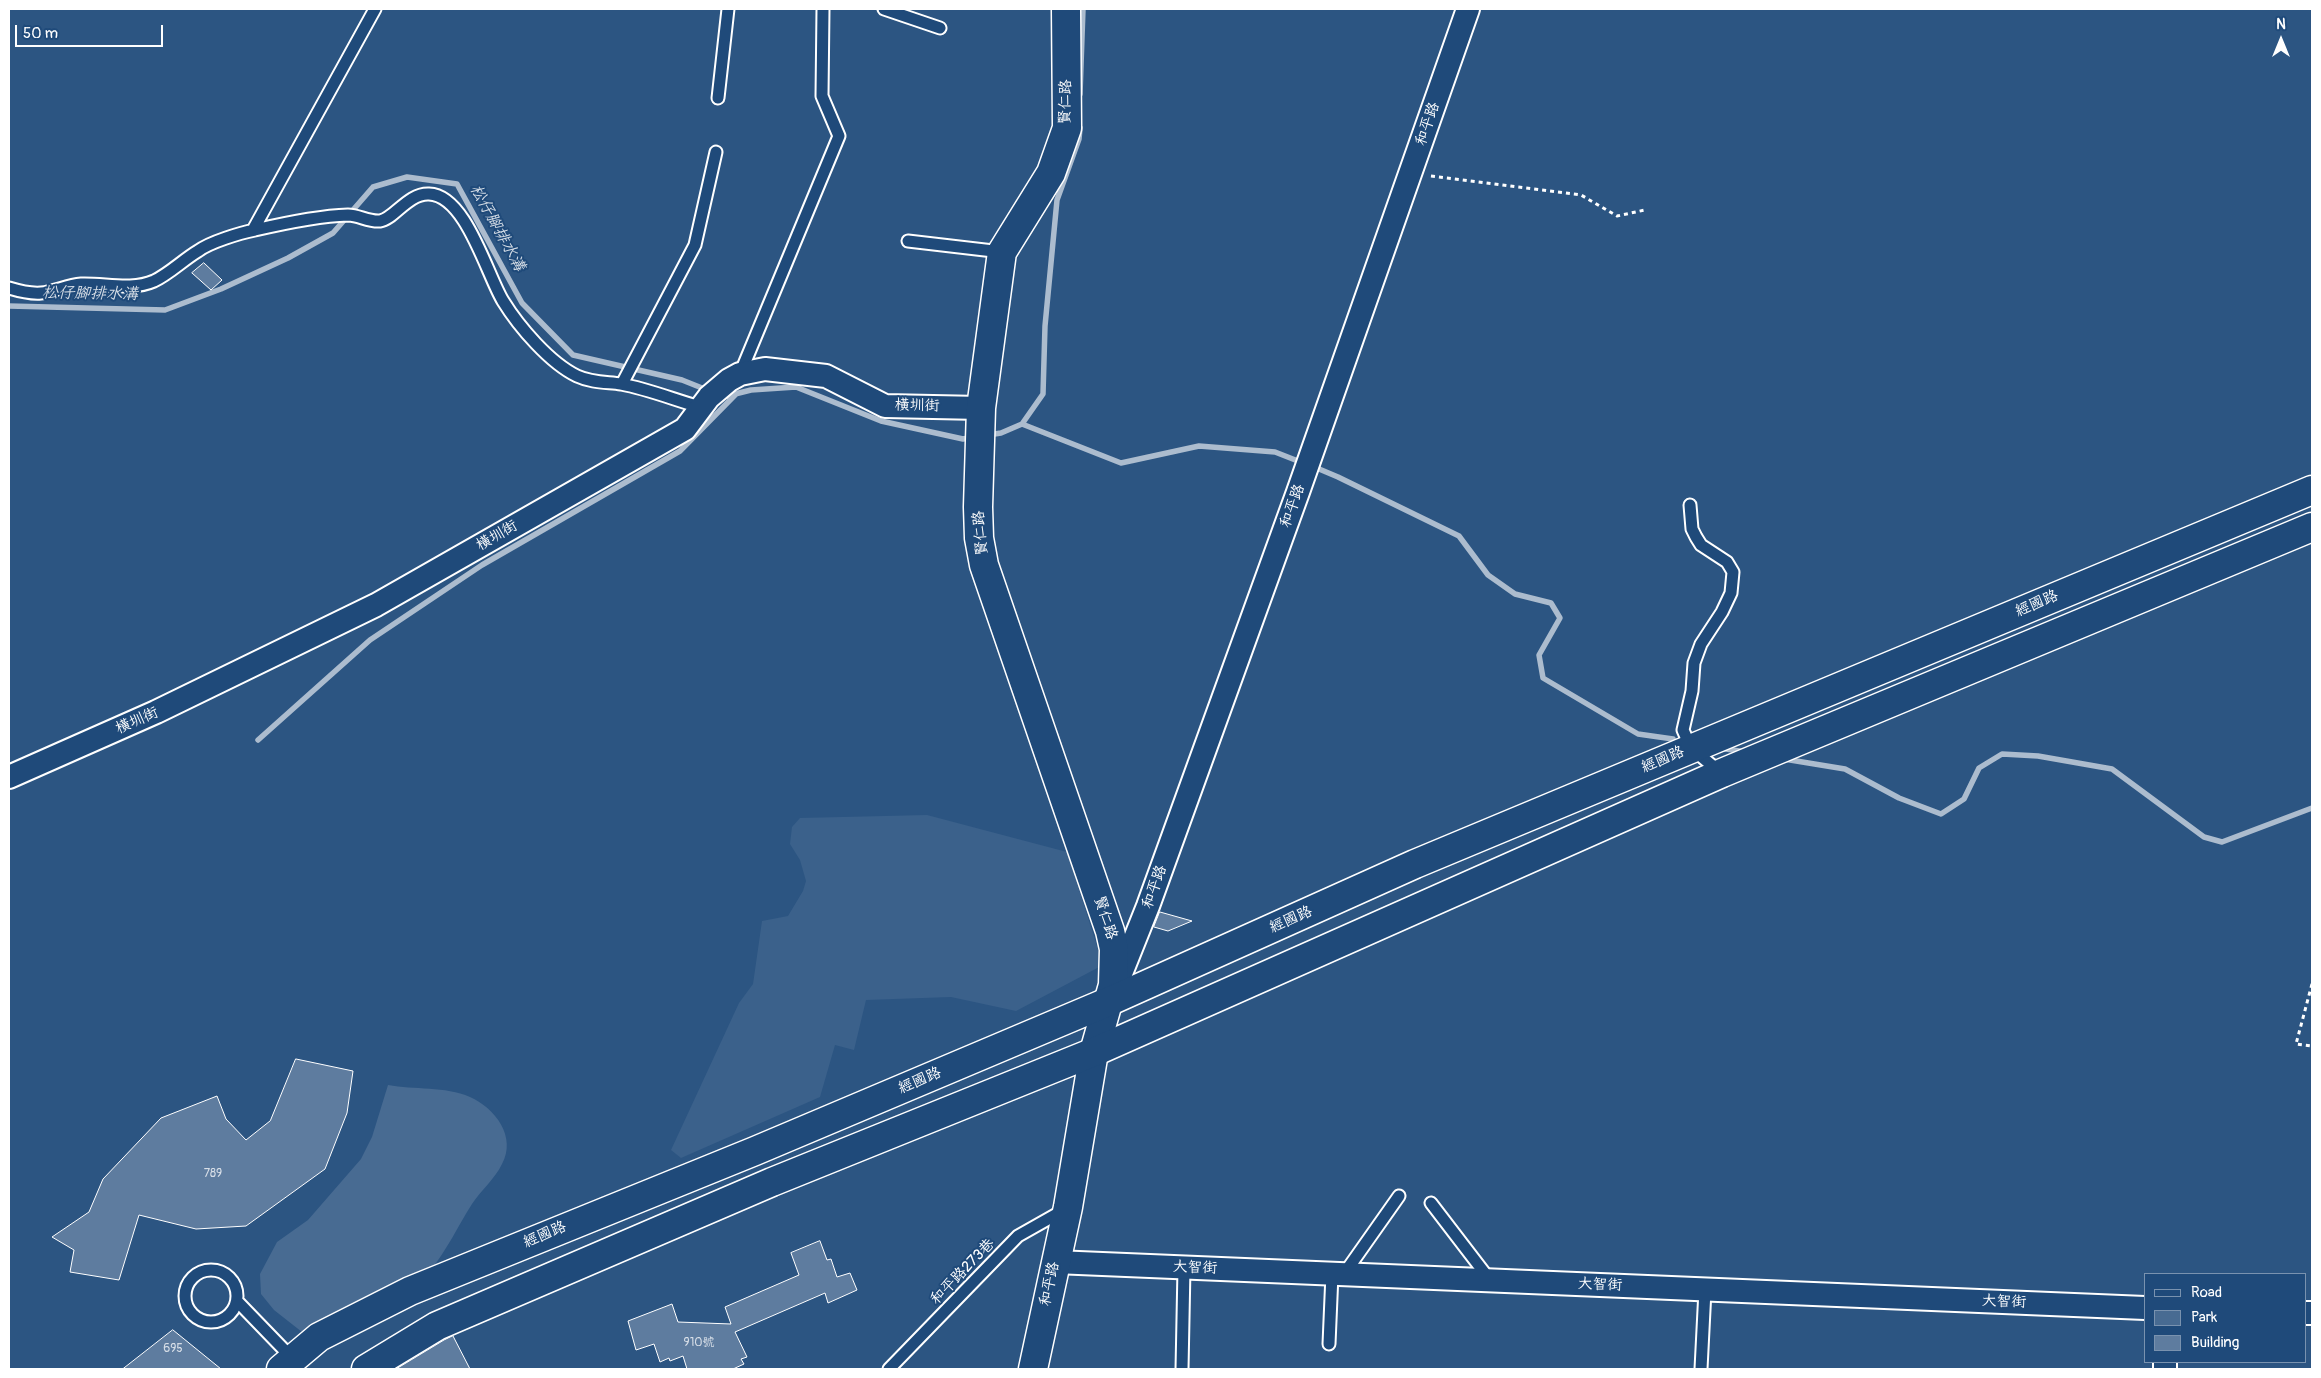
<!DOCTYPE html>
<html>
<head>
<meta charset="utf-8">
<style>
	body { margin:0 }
	#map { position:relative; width:2321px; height:1378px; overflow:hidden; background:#2c5582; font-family:Pangolin,sans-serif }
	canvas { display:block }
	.frame { position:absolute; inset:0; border:10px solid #fff; pointer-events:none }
	.legend { position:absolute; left:2144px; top:1273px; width:162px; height:90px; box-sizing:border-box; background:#1f4a7a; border:1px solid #7992af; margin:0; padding:6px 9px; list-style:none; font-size:15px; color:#fff }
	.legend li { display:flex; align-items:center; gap:10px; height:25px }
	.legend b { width:25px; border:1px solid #7992af }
	.north { position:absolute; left:2256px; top:15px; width:50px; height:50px; -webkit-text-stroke:4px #1f4a7a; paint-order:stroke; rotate:0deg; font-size:14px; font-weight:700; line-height:20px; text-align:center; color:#fff }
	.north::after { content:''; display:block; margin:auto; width:18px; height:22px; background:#fff; clip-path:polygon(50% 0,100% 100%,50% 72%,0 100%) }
	.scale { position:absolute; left:15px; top:25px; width:148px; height:22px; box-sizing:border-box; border:2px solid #fff; border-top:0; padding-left:6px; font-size:15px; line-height:18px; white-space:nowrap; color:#fff; -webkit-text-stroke:4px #1f4a7a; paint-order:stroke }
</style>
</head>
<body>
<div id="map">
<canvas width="2321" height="1378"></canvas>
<div class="frame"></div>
<ul class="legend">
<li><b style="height:6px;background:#1f4a7a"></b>Road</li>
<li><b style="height:14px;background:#486b92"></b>Park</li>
<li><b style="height:14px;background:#5e7c9f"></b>Building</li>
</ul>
<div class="north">N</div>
<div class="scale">50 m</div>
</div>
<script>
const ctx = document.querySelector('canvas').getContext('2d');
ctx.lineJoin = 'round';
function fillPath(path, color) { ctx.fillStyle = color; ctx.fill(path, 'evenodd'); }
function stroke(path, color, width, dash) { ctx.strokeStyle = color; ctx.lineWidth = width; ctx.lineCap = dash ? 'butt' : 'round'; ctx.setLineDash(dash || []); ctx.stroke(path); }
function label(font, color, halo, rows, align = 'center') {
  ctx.font = font + ' Pangolin,"LXGW WenKai TC",sans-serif'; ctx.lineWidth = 4; ctx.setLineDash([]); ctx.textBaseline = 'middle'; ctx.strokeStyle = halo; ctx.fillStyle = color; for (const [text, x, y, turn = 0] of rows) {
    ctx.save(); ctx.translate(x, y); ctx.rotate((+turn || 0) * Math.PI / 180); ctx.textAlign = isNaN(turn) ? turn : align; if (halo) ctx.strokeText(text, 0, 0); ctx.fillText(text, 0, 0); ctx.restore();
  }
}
fillPath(new Path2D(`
	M927,815L1067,852L1103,965L1016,1011L951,997L866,1000L854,1050L835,1045L820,1097L681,1158L671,1150L739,1003L753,984L762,921L788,916L803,891L806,881L800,860L790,844L792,827L800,818Z`), '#3b618b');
fillPath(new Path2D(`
	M388,1085C414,1090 445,1086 470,1097C495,1108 517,1137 502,1164C495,1179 481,1190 472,1204C458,1226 447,1250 430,1271L313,1334L302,1332L274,1310L261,1294L260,1274L277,1242L308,1220L361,1159L372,1137Z`), '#486b92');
stroke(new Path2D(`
	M1080,94L1083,9
	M9,306L165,310L221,289L288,258L333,233L373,187L407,177L457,184L522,303L573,355L682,380L707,390
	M723,397L751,390L796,387L881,421L963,439L974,437
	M1022,424L1043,394L1045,326L1057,200L1079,139L1080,128
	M988,435L1001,433L1022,424L1121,463L1199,446L1275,452L1303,463
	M1312,466L1338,477L1459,536L1488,575L1515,594L1551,603L1560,618L1539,655L1543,678L1638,734L1673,739
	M258,740L370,640L482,565L680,451L736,394
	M1720,748L1745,752
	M1784,759L1845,769L1899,798L1941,814L1964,799L1979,768L2002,754L2038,756L2112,769L2204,837L2222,842L2312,808`), '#acbcce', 5.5);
const building = new Path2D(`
	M204,263L222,280L211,290L192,273Z
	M1160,912L1192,921L1168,931L1154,927Z
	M296,1059L353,1071L347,1113L325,1169L246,1226L196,1229L139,1215L119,1280L70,1272L74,1250L52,1237L89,1212L103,1179L161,1118L217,1096L226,1119L246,1140L270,1121Z
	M820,1241L827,1260L831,1259L837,1277L850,1273L857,1290L828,1303L825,1293L735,1332L747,1357L741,1359L744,1364L733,1369H687L683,1356L670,1361L669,1358L660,1362L654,1344L636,1350L628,1321L672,1304L678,1322L731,1324L725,1307L799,1275L791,1253Z
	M173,1330L221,1369H123Z
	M453,1336L470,1369H396L444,1340Z`);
fillPath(building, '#5e7c9f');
stroke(building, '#fff', 1);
const service = new Path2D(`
	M884,9L940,28
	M718,98L728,9
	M253,230L375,9
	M908,241L1002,252
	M9,288C19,291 30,294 41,293C54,292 67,285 81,284C105,283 131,291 154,281C169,274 183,260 198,251C210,242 240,233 255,230C285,223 317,216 348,215C359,215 368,222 380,221C394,219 408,193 429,194C466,195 487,275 503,301C519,327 550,363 577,376C592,383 607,382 621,384C648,389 675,400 700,407
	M740,374L839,136L822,96L823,9
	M622,384L695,245L716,152
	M1690,505L1692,529L1696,537L1701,545L1727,562L1733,572L1731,593L1722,612L1701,644L1694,663L1692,691L1683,730L1691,748L1720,772
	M1431,1203L1490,1280
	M185 1296a26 26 0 1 1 52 0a26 26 0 1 1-52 0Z
	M1344,1274L1399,1196
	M237,1301L293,1359
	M1329,1344L1332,1274
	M889,1369L1018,1236L1064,1210
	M1182,1369L1184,1268
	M1701,1369L1705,1290`);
const minor = new Path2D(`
	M9,777L156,712L376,605L685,429L709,397L729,380L740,374L765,369L826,376L885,406L981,408
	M1116,986L1148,906L1298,492L1468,9
	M1055,1262L2145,1308
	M2305,1313H2312
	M2165,1369V1362`);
const tertiary = new Path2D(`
	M1033,1369L1068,1207L1094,1052L1113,985L1114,949L1110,931L984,565L979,538L978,507L981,408L1002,252L1051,173L1067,128L1066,9`);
const primary = new Path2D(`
	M281,1369L319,1337L410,1291L755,1151L1110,1001L1415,864L2312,490
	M366,1369L437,1326L772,1182L1094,1052L1722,773L2312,527`);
stroke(service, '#fff', 15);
stroke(minor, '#fff', 26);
stroke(tertiary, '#fff', 31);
stroke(primary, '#fff', 31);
stroke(new Path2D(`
	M1431,176L1581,195L1617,216L1645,210
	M2312,984L2296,1044L2312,1046`), '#fff', 3, [4, 4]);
stroke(service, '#1f4a7a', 11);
stroke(minor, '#1f4a7a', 22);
stroke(tertiary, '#1f4a7a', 28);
stroke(primary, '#1f4a7a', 28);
label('12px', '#d7dee7', null, [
	["789",213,1174],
	["910號",699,1343],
	["695",173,1349]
]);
label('15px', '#fff', '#1f4a7a', [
	["賢仁路",1066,102,-89],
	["和平路",1428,124,-71],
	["橫圳街",917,406,1],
	["和平路",1293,506,-70],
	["賢仁路",981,533,-95],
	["橫圳街",497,536,-30],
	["經國路",2037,604,-23],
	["橫圳街",137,721,-24],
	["經國路",1663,760,-23],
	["和平路",1155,887,-70],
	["賢仁路",1105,918,72],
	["經國路",1291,920,-24],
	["經國路",920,1081,-23],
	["經國路",545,1235,-23],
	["大智街",1195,1268,2],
	["和平路273巷",963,1272,-46],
	["和平路",1050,1284,-78],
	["大智街",1600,1285,2],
	["大智街",2004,1302,2]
]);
label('italic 16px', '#d5dde6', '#1f4a7a', [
	["松仔腳排水溝",497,228,61],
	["松仔腳排水溝",90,294,1]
]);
</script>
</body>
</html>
